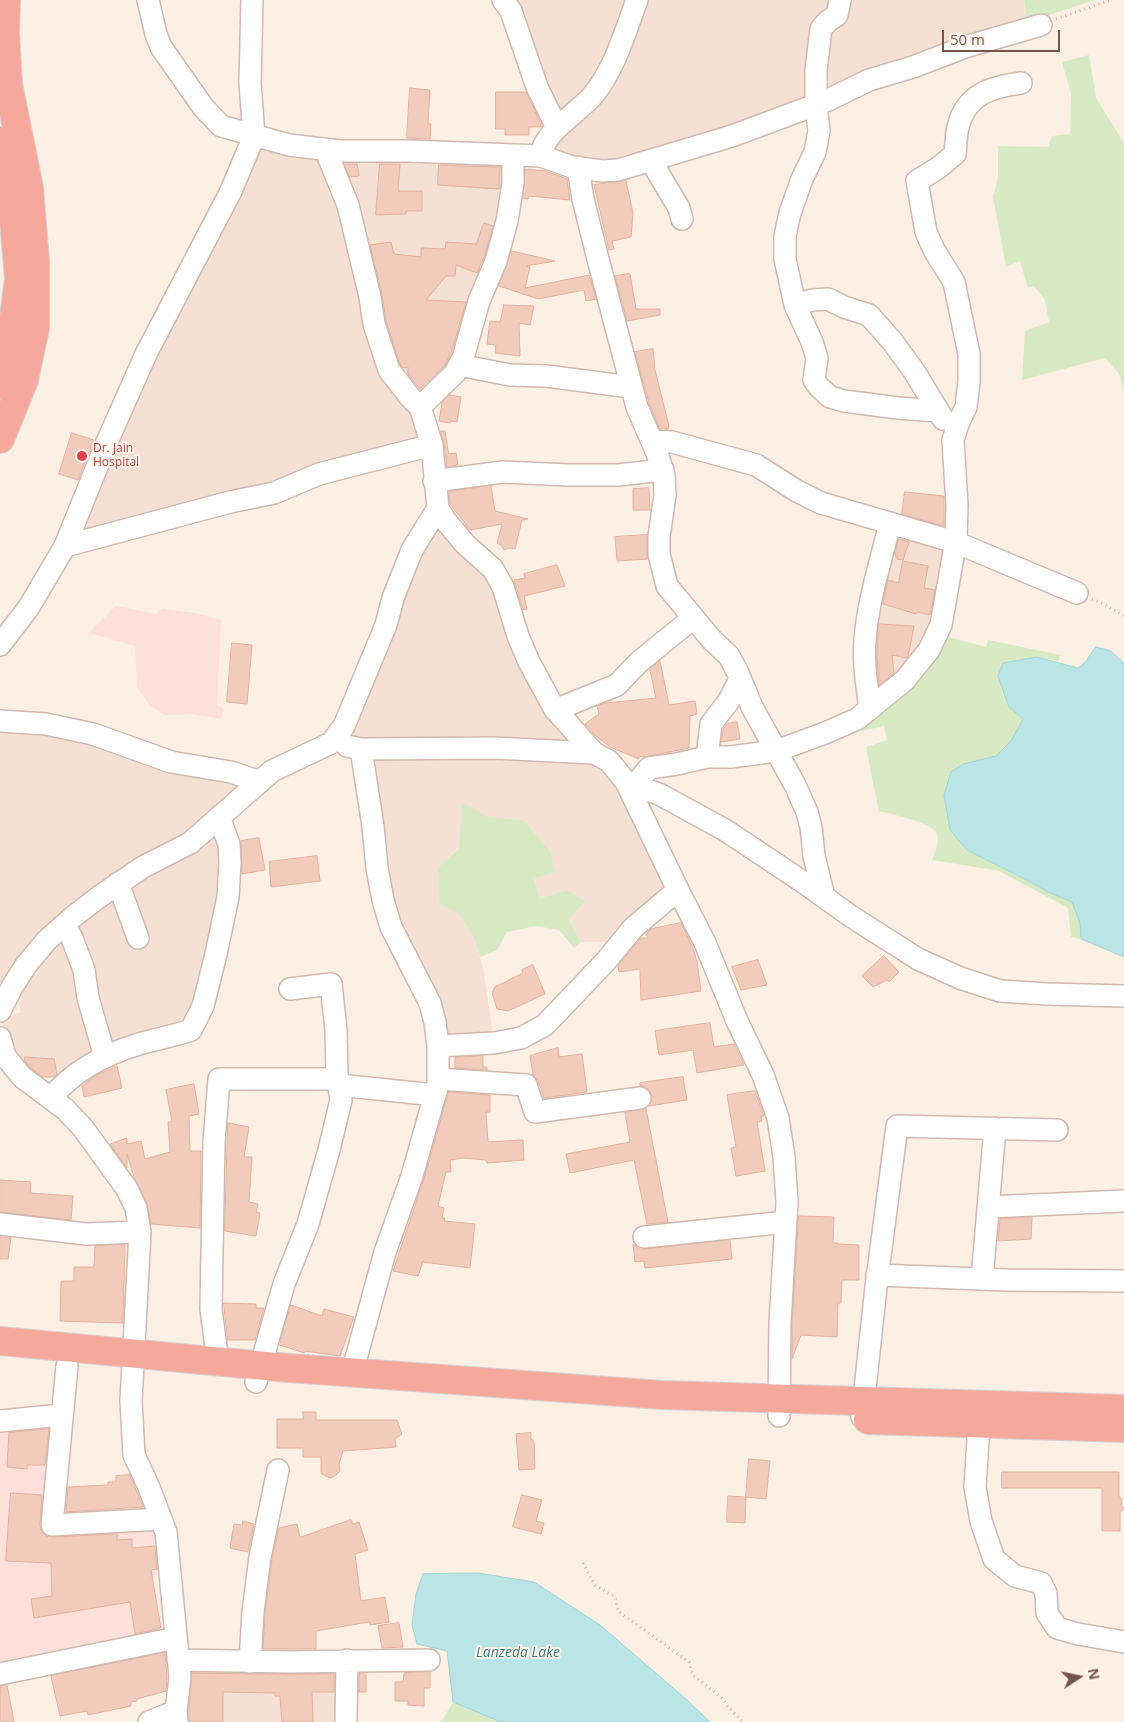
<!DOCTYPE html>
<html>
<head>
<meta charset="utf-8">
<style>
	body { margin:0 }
	#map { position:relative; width:1124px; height:1722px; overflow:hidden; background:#fcf0e5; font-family:"Open Sans",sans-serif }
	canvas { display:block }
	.north { position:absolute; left:1054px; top:1652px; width:50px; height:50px; -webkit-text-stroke:4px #fff5ec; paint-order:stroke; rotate:79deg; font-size:14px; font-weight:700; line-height:20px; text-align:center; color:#75554b }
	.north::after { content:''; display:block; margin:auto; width:18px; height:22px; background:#75554b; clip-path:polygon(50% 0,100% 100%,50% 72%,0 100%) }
	.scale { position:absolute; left:942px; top:30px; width:118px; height:22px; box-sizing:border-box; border:2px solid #75554b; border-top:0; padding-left:6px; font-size:15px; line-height:18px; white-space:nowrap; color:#75554b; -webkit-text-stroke:4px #fff5ec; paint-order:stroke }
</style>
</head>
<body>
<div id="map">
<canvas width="1124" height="1722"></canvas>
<div class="north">N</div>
<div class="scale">50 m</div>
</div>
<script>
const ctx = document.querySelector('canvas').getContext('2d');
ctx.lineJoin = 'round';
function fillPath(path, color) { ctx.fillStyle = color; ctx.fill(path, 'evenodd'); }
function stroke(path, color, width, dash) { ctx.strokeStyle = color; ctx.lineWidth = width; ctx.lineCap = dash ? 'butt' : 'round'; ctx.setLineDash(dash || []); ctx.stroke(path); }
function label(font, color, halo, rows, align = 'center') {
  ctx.font = font + ' "Open Sans",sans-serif'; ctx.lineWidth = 4; ctx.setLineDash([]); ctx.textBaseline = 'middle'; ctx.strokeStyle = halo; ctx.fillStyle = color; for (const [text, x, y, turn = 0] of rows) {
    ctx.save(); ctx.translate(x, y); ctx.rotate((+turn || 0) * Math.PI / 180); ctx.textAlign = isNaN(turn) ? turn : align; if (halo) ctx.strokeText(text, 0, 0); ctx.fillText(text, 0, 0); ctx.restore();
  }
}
fillPath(new Path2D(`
	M503,0H1024L1027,29L618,170L541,156L556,128Z
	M255,148L317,155L330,190H335L411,402L424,445L322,469L77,535L119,432Z
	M340,151L513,156L463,358L420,407L389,370L348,205Z
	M429,521L493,569L529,662L609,761L678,890L609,942H581L569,918L567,890L540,898L534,879L556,872L550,851L524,820L487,817L438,869L459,914L474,938L484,972L494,1043L438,1046L407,960L355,748L344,726Z
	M893,527L951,548L926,645L893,686L873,690L871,624Z
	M0,721L260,782L73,917L0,1011Z
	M217,831L226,859L224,899L188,1026L107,1048L75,923L125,889Z
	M62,936L101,1055L58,1077H40L25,1069L13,1059L1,1019L21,1012L17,995L31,970Z
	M185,1664H338L340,1722H187Z`), '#f4e1d4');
fillPath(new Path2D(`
	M116,606L157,614L162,609L195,613L221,620L217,705L224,709L221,719L192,714L165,715L150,706L137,687L135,646L89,633Z
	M55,1423L48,1530L156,1527L160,1559L157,1560L158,1569L153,1579L161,1635L0,1667V1427Z`), '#fce0d9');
fillPath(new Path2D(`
	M1024,0H1095L1027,22Z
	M1089,55L1096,98L1124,143V391L1119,374L1105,358L1022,380L1025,331L1049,322L1045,300L1034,286L1028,288L1020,261L1006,267L993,197L998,178V146L1048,147L1052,136L1070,134L1071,94L1062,62Z
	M948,637L986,647L988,640L1061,655L1058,661L1037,657L1003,663L1005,694L1009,707L1023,719L1011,741L996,756L963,764L950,830L967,850L1027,880L1048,892L1072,902L1080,923L1081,939L1071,937L1068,908L999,871L932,860C935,852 941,841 936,832C930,823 895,815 884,812H879L866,747L887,740L884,726L862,731L861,724L937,653Z
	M462,802L487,817L524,820L550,851L556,872L534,879L540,898L567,890L585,901L569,919L581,942L574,948L559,930L536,926L507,932L497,950L480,957L474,938L459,914L439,904L438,868L459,848Z
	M453,1702L501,1722H441Z`), '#d8eac4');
const water = new Path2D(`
	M1096,647L1111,651L1124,663V957L1081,939L1080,923L1072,902L1048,892L1027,880L967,850L950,830L944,795L951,772L963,764L996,756L1011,741L1023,719L1009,707L998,676L1003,663L1037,657L1078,668L1086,661Z
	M478,1573L534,1582L600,1625L686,1699L710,1722H501L453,1702L447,1651L417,1644L412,1625L416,1594L423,1574Z`);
fillPath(water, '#bae4e5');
stroke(water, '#a0d5d7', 1);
const building = new Path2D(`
	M410,88L430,90L428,124H431L430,139L407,138Z
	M496,92H526L541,124V127H529V135H505V129H496Z
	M344,164H357L359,176L350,177Z
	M380,164H400L398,191H422V211H406V214L376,215Z
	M439,165L500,167L499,189L438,185Z
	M526,169L546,171L567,179L570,200L529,196L528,199L523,198Z
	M626,181L633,213L631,237L612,241L614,249L609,250L594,185Z
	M484,223L493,226L484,257L477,273L456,265L455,276H446L426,300L466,302L451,353L445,365L420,389L408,374V367L403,368L400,364L386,321L382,294L370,245L391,242L394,254L421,257V248L445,249L446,242L476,244Z
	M512,251L555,261L526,266L530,267L525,288L589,275L596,299L586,301L584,290L538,299L499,286Z
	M630,274L636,309H660V315L627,321L615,276Z
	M504,305L534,306L530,325L519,323L520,356L495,353L496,345L487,344L490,321L500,322Z
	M653,349L655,370L669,426L668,429H660L649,403L635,352Z
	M450,395L461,397L457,422L451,421L450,423L439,421L442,403Z
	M441,431H445L448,451L449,454L456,453L458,465L447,467L444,444Z
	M72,433L94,440L78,480L59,474Z
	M491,486L495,511L528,519L522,520L515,549L510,548L504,550L501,545L497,543L502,524L470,530L450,504L449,492Z
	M649,488L650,510H633V489Z
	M905,492L944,496V526L902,514Z
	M647,535V559L617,561L615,537Z
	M899,539L909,542L903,560L897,559V556L895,555Z
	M903,561L928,566L924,588L935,590L930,615L917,612L916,614L883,604L888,580L898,583Z
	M557,565L565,586L524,596L527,609L523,610L514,580L525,578L524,574Z
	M879,624L914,626L908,656L907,658L892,655L894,673L879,685L877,657Z
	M232,643L252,645L247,704L227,702Z
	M660,661L669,705L695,701L697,714L690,716L689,748L645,757L639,756V759L610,747L597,737L585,724L599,714L597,706L606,703L656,698L650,670Z
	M737,722L740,739L721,742L723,729L727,724Z
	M259,838L265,870L242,874L241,841Z
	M317,856L320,881L271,887L269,862Z
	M681,923L693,948L697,962L701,991L641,1000L640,969L619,972L618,966L641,938H648L646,934L651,929Z
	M884,956L899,972L889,982L887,980L873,987L862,976Z
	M758,960L767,985L741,990L732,967Z
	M533,965L545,994L508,1011L497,1009L492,993L495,987L523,973L522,970Z
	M710,1023L714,1047L734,1044L744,1065L697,1073L693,1050L659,1055L655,1031Z
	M558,1048L559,1057L582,1054L587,1092L544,1098L538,1081L533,1075L530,1056Z
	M483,1056V1067H487V1070L455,1068V1058Z
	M25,1057L54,1059L57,1074L54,1077H43L31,1068L25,1061Z
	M117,1066L122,1088L84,1097L82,1086L97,1075Z
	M683,1077L687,1100L649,1106L652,1097L650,1091L645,1087L640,1086V1083Z
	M194,1084L199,1114L189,1116L190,1151H201L200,1228L151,1224L147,1203L134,1177L127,1154V1168L110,1144L127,1138V1144L141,1141L145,1159L170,1152L168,1122H172L166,1090Z
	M755,1091L764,1116H761L762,1121L757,1122L765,1171L736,1176L731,1148L736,1147L727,1095Z
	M449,1092L490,1095V1112H486L488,1142L523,1140L524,1160L487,1163L486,1160L463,1158L450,1160L451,1172H446L438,1206L444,1208L442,1218H445L444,1221L475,1224L470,1268L423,1262L418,1276L393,1271L424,1179Z
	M646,1109L668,1222L647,1224L634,1160L570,1173L566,1154L630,1142L625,1113Z
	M228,1123L249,1127L244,1157H252L249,1202L258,1204L256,1212L260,1213L256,1236L225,1231Z
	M0,1180L31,1182L30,1193L73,1196L71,1220L0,1212Z
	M799,1216L834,1217L833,1243H838V1244L859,1245V1280H842L841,1303H838L837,1337L801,1335L792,1359V1323Z
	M1032,1218L1031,1239L998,1241L1000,1219Z
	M0,1237L11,1238L8,1259H0Z
	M730,1240L732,1259L645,1268L644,1261L635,1262L633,1244L639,1249H645Z
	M125,1245L123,1323L60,1321L61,1281H74V1267H94L95,1246Z
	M224,1303L256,1304V1308H264L255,1340H228Z
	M291,1305L322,1316L324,1309L354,1317L340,1356L305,1351L304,1353L280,1345Z
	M303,1412H316V1420H397L402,1434L395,1439L396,1447L343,1451L339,1464L340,1471L336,1475L331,1478L325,1476L321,1473V1457H303V1448H277V1419H303Z
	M49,1429L45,1465H27V1469L7,1467L9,1433Z
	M531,1433V1439L534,1441L535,1469L519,1470L516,1434Z
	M749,1459L770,1461L766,1499L746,1497Z
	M1002,1472H1119V1497L1122,1499L1121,1506L1124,1509L1120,1512V1531H1102V1488H1002Z
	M130,1475L143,1507L66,1512L68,1487L108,1485V1482H116V1476Z
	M11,1493L42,1495L40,1524L41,1531L46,1536L53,1537L117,1534V1540L132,1539V1548L155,1546L157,1569L151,1570L161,1628L135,1634L130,1602L34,1618L31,1599L52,1596L51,1563L6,1561Z
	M522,1495L542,1500L536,1521L544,1523L541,1534L513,1527Z
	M728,1496L746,1497L745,1523L727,1522Z
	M351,1520L353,1524L359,1522L368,1550L355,1554L361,1601L385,1597L389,1622L370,1625L369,1622L316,1631V1649H263L265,1613L272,1559L279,1528L297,1524L300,1537Z
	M243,1521L254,1524L248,1552L230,1548L234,1524L242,1525Z
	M399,1623L403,1647L382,1648L378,1626Z
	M165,1653L167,1677L166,1691L137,1699V1701L131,1702V1706L88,1715L87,1711L60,1716L51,1676Z
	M430,1672V1688H424V1706L408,1705V1701H395V1682H403L404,1673Z
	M192,1673L250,1674H334V1692H312L313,1722H282L280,1696H275V1693L223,1692V1722H189V1711Z
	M366,1673V1692H359V1674Z
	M7,1685L14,1722H0V1686Z`);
fillPath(building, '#f1ccbd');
stroke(building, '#e4b09e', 1);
const minor = new Path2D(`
	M148,0L156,34L161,47L203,107L221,126L289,145L340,151H409L541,156L572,167L602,171L618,170L732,136L826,101L869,80L913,67L965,47L1041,25
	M503,0L511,11L537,87L557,128
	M840,0L837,15L828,21L821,29L816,70V105L819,131L815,152L802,179L790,213L785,236V259L795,305L812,342L817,358L814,380L819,387L830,397L844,401L898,408L938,411
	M325,149L348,205L370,297L374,324L389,370L410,397L420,407L432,445L438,508L445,520L465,544L493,569L503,587L518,636L529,662L554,708L594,753L609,761L626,782L678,890L705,943L737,1021L763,1075L778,1118L784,1157L787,1202L780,1323L779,1416
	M541,156C542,132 580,112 594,94C616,66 625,32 637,0
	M651,161L679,208L682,219
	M578,167L583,199L599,263L637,407L657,453L664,475L665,495L659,537V554L667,586L712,640L729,656L738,673L752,707L795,785L807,812L811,827L814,856L824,897
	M795,305L812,300L828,299L844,307L869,315L892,341L914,371L943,419
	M459,365L510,375L546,376L631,387
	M420,407L455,373L463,358L479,301L496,261L507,221L513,183V156
	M652,441L672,442L756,465L797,491L821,503L955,542L1077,593
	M434,481L503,472L569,475H618L663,470
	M65,546L230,502L274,493L319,474L432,445
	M0,645L29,607L65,546L107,442L146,354L231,191L254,136L250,83L252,0
	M740,679L728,702L711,724L707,757H731L776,751L825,733L857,719L905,680L929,650L941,625L956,540L957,505L953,440L958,424L966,407L969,382V354L954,282L934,250L926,232L917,181L938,168L955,154C956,145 956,135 958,127C966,94 991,87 1021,83
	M870,709C867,686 863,663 865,640C868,600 881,561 890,523
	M555,710L617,685L639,662L693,618
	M0,721L46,724L93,734L171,762L231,772L260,782
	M347,746L361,749L494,748L594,753
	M626,782L659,794L725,830L806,884L852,917L918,959L960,978L1000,991L1048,994L1124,996
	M635,785L649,768L677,764L707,757
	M118,883L138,938
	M64,925L72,938L84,970L88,998L105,1057
	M0,1011L12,987L26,965L47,940L73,917L99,897L143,867L190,843L272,771L331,743L344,726L386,625L393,598L412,550L438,508
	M0,1038L5,1056L22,1077L65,1109L83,1128L127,1189L136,1208L140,1232L131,1401L134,1455L148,1485L166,1532L180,1677L176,1711
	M438,1046L494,1043L521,1038L545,1025L606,961L633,928L678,890
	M438,1079L526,1085L535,1112L640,1098
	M339,1085L435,1095
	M51,1098C73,1071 106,1054 139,1044C156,1039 174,1036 191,1030L203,1006L216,954L228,897L230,862L229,844L219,817
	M988,1207L1124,1201
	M0,1224L86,1234L140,1232
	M644,1237L786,1222
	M877,1275L1007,1280L1124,1281
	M982,1279L995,1128
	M218,1362L211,1309L214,1142L219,1079H338
	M67,1366L52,1525L161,1519
	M352,1373L385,1252L412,1176L438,1084V1046L435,1022L430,1003L391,927L383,900L377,868L373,826L361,749
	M256,1382L284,1284L308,1224L329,1150L341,1100L337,1074L336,1030L331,984L290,989
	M862,1417L876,1287L897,1126L1057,1130
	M0,1421L61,1415
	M979,1424L975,1487L981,1521L994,1559L1015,1576L1041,1583L1046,1593L1047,1613L1057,1628L1078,1634L1124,1642
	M178,1660L290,1662L429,1660
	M250,1662L253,1612L260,1557L278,1470
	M0,1674L176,1638
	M149,1722L176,1711L177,1722
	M346,1722L347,1660`);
const highway = new Path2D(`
	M0,141L14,220L19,279L12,332L0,385
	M0,439L24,380L35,328V260L29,188L8,84L5,32L6,0
	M0,1341L276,1367L662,1395L1124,1409
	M868,1420L1124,1428`);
stroke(minor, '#d0b9af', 24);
stroke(highway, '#d8cfcd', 30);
stroke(new Path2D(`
	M1056,19L1111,0
	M1092,599L1104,604L1124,616
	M583,1563L595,1585L615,1597L618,1611L689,1662L693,1675L723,1699L727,1706L743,1722`), '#d6afa0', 3, [1, 4]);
stroke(minor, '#fff', 21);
stroke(highway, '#f5a99d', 28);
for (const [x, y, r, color] of [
	[82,456,6,"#e0444e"]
]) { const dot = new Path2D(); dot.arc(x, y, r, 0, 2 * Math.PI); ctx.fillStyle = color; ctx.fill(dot); stroke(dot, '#fff5ec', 2); }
label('12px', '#be3a42', '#fff5ec', [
	["Dr. Jain",93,449],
	["Hospital",93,463]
], 'left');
label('italic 14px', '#3f777a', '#fff5ec', [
	["Lanzeda Lake",518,1653]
]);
</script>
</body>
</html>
